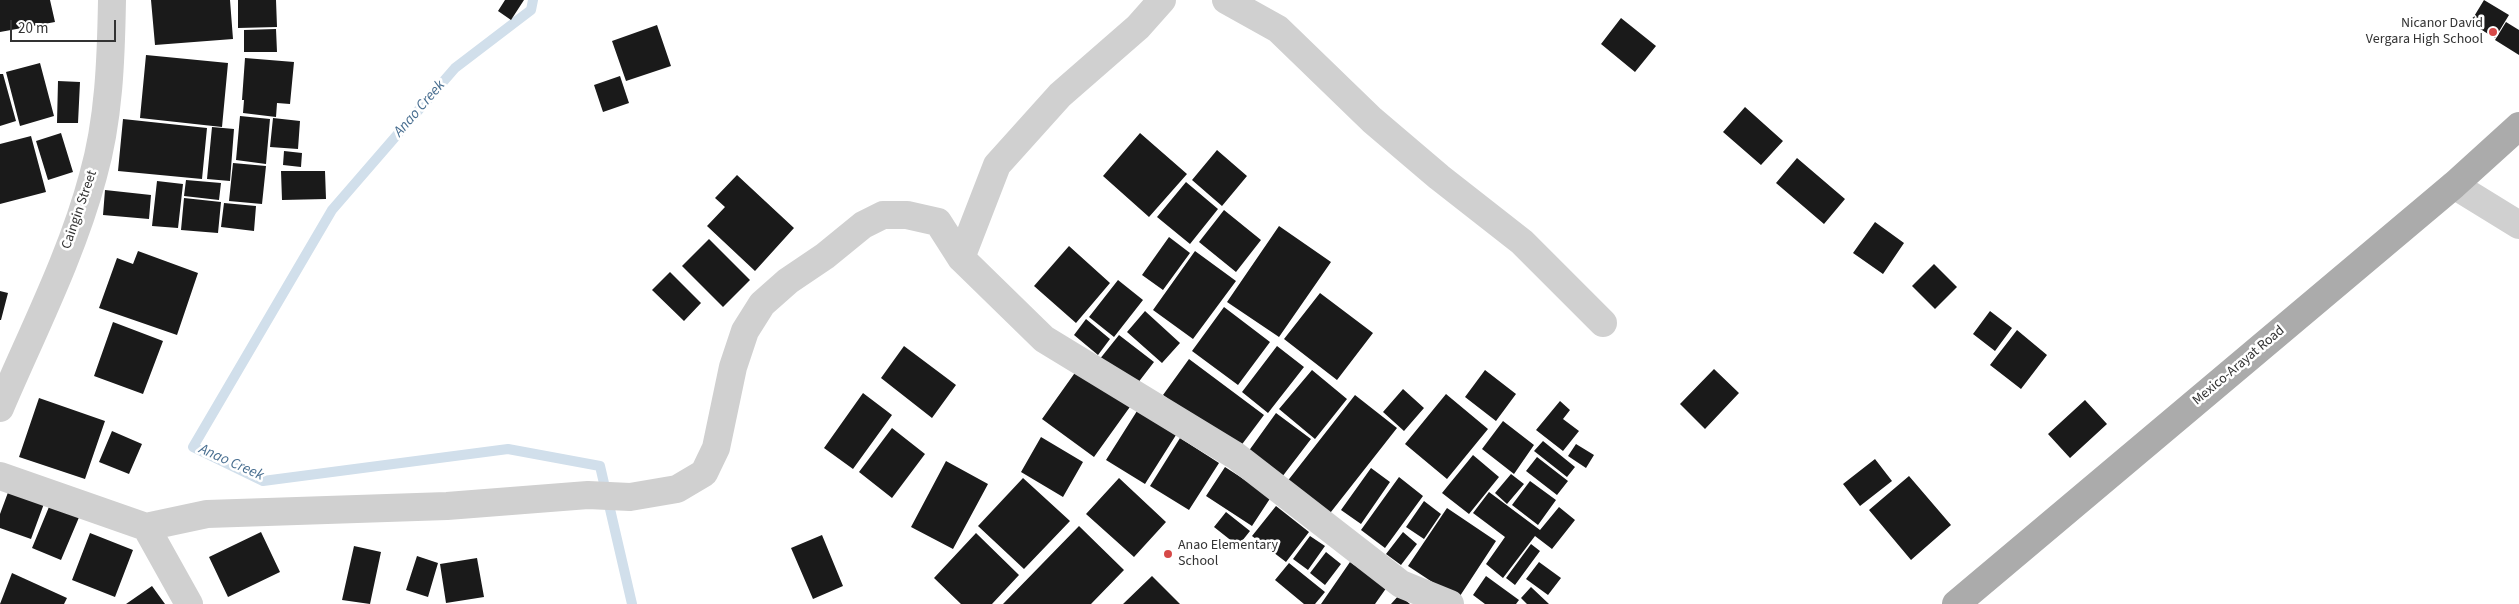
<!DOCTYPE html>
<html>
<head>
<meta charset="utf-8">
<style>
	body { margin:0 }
	#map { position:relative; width:2519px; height:604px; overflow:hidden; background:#fff; font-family:"Source Sans 3",sans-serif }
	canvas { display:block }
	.scale { position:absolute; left:10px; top:20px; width:106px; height:22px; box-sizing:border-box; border:2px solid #333; border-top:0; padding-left:6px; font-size:15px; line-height:18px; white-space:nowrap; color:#333; -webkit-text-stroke:4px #fff; paint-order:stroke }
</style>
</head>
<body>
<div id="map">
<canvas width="2519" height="604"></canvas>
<div class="scale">20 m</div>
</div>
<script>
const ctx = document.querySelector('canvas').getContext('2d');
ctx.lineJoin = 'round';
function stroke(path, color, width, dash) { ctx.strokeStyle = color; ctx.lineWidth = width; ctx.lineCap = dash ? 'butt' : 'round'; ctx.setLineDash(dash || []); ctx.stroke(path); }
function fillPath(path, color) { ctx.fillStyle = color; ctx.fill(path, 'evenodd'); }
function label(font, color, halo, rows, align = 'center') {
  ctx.font = font + ' "Source Sans 3",sans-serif'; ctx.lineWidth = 5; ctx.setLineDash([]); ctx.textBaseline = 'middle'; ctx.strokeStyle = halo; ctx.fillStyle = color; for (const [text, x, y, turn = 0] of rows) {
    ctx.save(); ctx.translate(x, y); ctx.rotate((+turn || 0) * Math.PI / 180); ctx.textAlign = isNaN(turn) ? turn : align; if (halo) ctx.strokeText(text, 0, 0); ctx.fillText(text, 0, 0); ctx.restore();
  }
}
stroke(new Path2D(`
	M533,0L531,10L455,68L332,210L193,447L263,481L508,449L600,466L632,604`), '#d1dfeb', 10);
fillPath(new Path2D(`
	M0,0H50L55,22L0,32Z
	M151,0H230L233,39L155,45Z
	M238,0H276L277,27L238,28Z
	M505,0H524L511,20L498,11Z
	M2484,0L2509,15L2495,38L2470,23Z
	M1621,18L1656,46L1635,72L1601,44Z
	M2506,22L2519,30V55L2495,40Z
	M657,25L671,66L626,81L612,41Z
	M276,29L277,52H244V30Z
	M146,55L228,63L222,127L140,118Z
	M245,58L294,62L290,104L277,103L276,117L243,113L244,100H242Z
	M40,63L54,116L20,126L6,72Z
	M0,74H3L16,121L0,126Z
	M620,76L629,103L603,112L594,85Z
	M58,81L80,82L78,123H57Z
	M1745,107L1783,141L1761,165L1723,132Z
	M240,116L270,119L266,164L236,160Z
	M273,118L300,121L298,149L270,147Z
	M123,119L207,128L202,179L118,171Z
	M212,127L234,129L230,181L207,179Z
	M61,133L73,172L48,180L36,141Z
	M1140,133L1187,174L1149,217L1103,176Z
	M31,136L46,192L0,204V144Z
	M1217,150L1247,176L1222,206L1192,180Z
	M284,151L302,153L301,167L283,165Z
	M1797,158L1845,199L1824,224L1776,183Z
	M233,163L266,166L262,204L229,201Z
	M281,171H325L326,199L282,200Z
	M737,175L794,228L755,271L707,226L725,207L715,198Z
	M186,180L221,183L219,200L184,196Z
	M157,181L183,184L178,228L152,226Z
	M1186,182L1218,209L1190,244L1157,217Z
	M105,190L151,195L149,219L103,215Z
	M184,198L221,202L218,233L181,230Z
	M224,203L256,206L254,231L221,227Z
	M1224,210L1261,240L1236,272L1199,242Z
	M1875,222L1904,243L1883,274L1853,253Z
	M1279,226L1331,262L1279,337L1227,302Z
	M1169,237L1190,253L1163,290L1142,275Z
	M709,239L750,280L723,307L682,266Z
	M1069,246L1110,283L1076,323L1034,286Z
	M138,251L198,273L177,335L99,308L117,258L133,264Z
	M1195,251L1236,281L1193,339L1153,310Z
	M1934,264L1957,287L1935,309L1912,286Z
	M670,272L701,303L684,321L652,290Z
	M1118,280L1143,300L1114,337L1089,317Z
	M0,291L8,293L1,320H0Z
	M1320,293L1373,333L1337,380L1284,339Z
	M1224,307L1270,342L1238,385L1192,351Z
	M1145,311L1180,343L1162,363L1127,332Z
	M1990,311L2012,328L1995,351L1973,334Z
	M1086,319L1110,339L1098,355L1074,335Z
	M113,322L163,341L143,394L94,376Z
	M2017,330L2047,355L2021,389L1990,365Z
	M1119,335L1154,362L1134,388L1099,360Z
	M904,346L956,385L932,418L881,378Z
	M1277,346L1304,367L1268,413L1242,392Z
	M1189,359L1264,415L1237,451L1163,395Z
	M1079,367L1132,404L1094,457L1042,419Z
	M1714,369L1739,393L1705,429L1680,404Z
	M1312,370L1347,399L1315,439L1279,409Z
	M1485,370L1516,394L1496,421L1465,397Z
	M1403,389L1424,408L1404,431L1383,412Z
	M863,393L892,415L853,469L824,448Z
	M1446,394L1488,429L1447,479L1405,444Z
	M1355,395L1397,428L1327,517L1286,483Z
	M39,398L105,421L85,479L19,457Z
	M2085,400L2107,424L2070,458L2048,434Z
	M1560,401L1570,410L1563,419L1579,431L1563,451L1536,430Z
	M1137,411L1176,435L1145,484L1106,460Z
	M1276,413L1311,439L1282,477L1248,452Z
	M1503,421L1534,445L1514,474L1482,449Z
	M892,428L925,454L892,498L859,472Z
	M112,431L142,444L129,474L99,462Z
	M1041,437L1083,462L1063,497L1021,472Z
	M1180,438L1219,463L1189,510L1150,486Z
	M1543,441L1575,467L1567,477L1534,451Z
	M1576,444L1594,455L1586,468L1568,456Z
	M1473,455L1499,477L1469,514L1442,493Z
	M1537,457L1568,481L1557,495L1526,471Z
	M1875,459L1892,481L1860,506L1843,484Z
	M946,461L988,484L953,549L911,527Z
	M1225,467L1271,497L1252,526L1206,496Z
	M1371,468L1390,482L1361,524L1341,510Z
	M1511,474L1524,484L1507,504L1495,493Z
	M1909,476L1951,525L1911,560L1869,510Z
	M1399,477L1423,496L1385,548L1361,530Z
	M1023,478L1070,521L1024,569L978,526Z
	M1119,478L1166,522L1134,557L1086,514Z
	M1530,481L1556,500L1538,525L1512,505Z
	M10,487L45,501L31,539L0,528V514Z
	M1489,492L1540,530L1559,507L1575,520L1552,549L1535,536L1503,578L1486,564L1505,537L1473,513Z
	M1424,501L1441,514L1424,539L1406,527Z
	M51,502L80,515L61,560L32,548Z
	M1276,506L1309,532L1286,562L1252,536Z
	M1447,508L1496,541L1458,599L1408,566Z
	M1226,512L1250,531L1238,546L1214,527Z
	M1079,526L1124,570L1091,604H1003Z
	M261,532L280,572L228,597L209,557Z
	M1403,532L1417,544L1401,565L1386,554Z
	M90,533L133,550L115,597L72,580Z
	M976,533L1019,575L992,604H961L934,578Z
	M822,535L843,586L813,599L791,548Z
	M1310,536L1325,546L1308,570L1293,559Z
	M1531,544L1540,551L1515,585L1506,578Z
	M354,546L381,552L370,604L342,600Z
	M1326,552L1341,564L1325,585L1310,573Z
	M417,556L438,563L428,597L406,590Z
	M477,558L484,597L446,603L440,564Z
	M1350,562L1387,587L1375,604H1321Z
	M1539,562L1561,578L1548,595L1526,579Z
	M1289,563L1325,592L1315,604H1304L1275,580Z
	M12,573L67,598L64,604H0Z
	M1152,576L1180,604H1123Z
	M1486,576L1519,600L1516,604H1485L1473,595Z
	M152,586L165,604H126Z
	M1531,587L1549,604H1527L1521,598Z
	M1399,595L1410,604H1391Z`), '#1a1a1a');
stroke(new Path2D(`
	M1226,0L1278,29L1372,120L1439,177L1522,242L1603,323
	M2454,185L2519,225
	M961,258L997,165L1060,95L1138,27L1162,0
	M0,408C32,333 72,255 93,176C109,120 111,59 112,0
	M0,476L146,527L207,514L447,506L588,495L630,497L677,489L704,473L716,448L733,367L745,331L762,304L788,281L825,256L863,225L883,215H907L938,222L961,258L1044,339L1236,456L1401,584L1450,604
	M146,527L189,604`), '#d0d0d0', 28);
stroke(new Path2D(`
	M1956,604L2454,185L2519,126`), '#ababab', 28);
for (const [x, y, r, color] of [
	[2493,32,5,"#d64948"],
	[1168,554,5,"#d64948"]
]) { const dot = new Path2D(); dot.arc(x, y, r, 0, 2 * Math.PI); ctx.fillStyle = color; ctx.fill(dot); stroke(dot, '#fff', 2); }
label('14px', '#333', '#fff', [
	["Nicanor David",2483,24],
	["Vergara High School",2483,40],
	["Anao Elementary",1178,546,"left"],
	["School",1178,562,"left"]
], 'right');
label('14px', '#333', '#fff', [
	["Caingin Street",80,210,-71],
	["Mexico-Arayat Road",2239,366,-40]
]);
label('italic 15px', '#476d8f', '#fff', [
	["Anao Creek",420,109,-49],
	["Anao Creek",231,463,24]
]);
</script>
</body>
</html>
